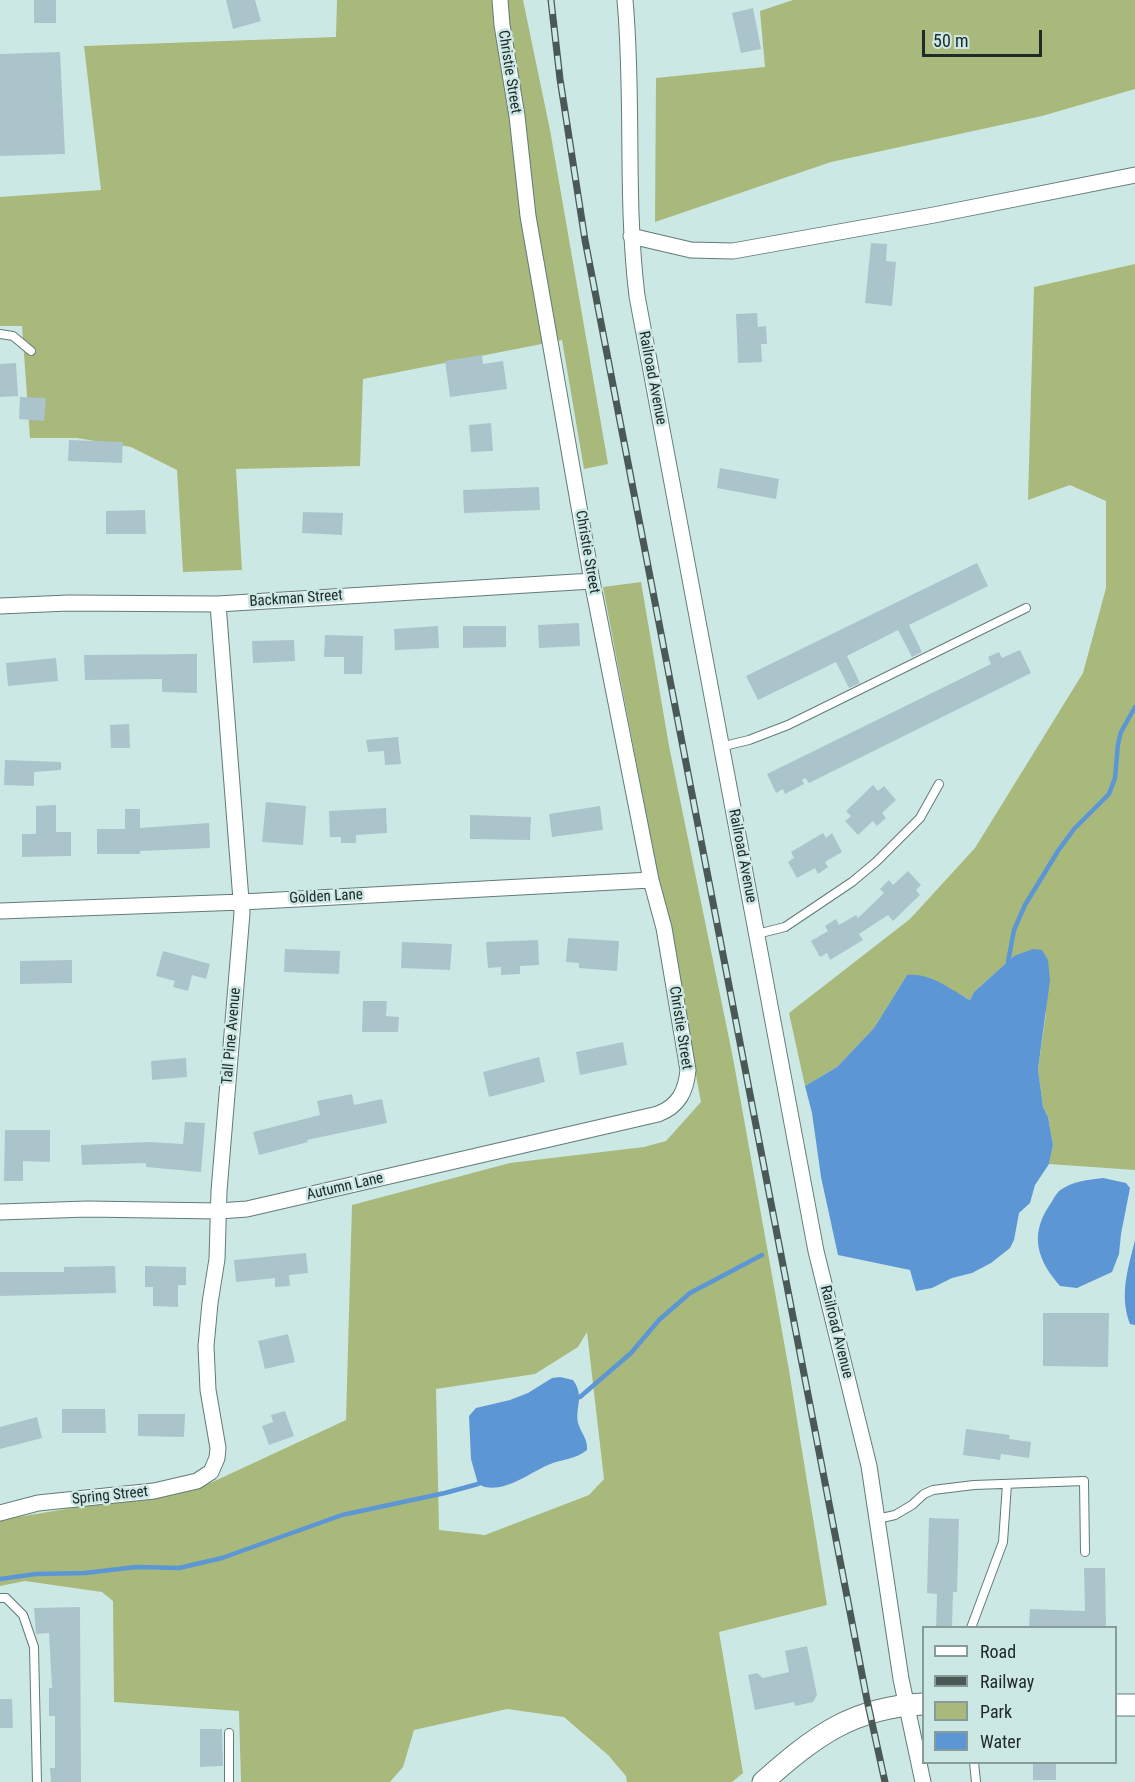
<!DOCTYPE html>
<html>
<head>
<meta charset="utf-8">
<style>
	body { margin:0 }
	#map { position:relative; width:1135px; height:1782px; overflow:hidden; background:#cce8e4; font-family:"Roboto Condensed",sans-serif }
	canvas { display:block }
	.legend { position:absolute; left:922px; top:1626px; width:195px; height:138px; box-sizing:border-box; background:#cce8e4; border:2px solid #879c99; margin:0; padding:8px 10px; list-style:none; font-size:18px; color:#202a29 }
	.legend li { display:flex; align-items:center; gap:12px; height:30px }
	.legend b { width:30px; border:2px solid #879c99 }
	.scale { position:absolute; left:922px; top:30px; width:120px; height:27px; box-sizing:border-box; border:3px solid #202a29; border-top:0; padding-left:8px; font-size:18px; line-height:21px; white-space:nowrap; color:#202a29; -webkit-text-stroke:4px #cce8e4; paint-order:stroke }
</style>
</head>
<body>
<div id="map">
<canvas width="1135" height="1782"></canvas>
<ul class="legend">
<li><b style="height:8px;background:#fff"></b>Road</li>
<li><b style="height:8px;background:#4a5856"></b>Railway</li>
<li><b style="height:16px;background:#a8b97b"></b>Park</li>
<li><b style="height:16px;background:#5c96d4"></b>Water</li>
</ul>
<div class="scale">50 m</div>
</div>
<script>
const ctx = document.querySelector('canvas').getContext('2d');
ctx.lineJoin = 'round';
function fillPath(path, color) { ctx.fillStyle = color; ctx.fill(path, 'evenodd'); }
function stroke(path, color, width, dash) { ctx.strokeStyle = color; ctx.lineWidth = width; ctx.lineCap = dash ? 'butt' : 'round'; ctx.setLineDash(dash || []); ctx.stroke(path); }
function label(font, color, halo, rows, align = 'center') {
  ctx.font = font + ' "Roboto Condensed",sans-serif'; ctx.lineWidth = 5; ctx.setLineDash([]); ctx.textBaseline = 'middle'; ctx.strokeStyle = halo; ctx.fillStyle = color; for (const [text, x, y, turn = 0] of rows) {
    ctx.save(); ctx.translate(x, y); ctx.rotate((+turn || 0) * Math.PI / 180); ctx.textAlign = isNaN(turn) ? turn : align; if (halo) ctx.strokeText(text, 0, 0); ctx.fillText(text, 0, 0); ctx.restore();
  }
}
fillPath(new Path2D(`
	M337,0H523L550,130L608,464L584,469L562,340L363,379L360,466L236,469L242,570L183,572L177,470L131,447L77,438H30L22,326H0V197L101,190L84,46L336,37Z
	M793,0H1135V89L1042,116L831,162L655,222L656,78L765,67L760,11Z
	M1135,264V1170L1049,1164L1053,1145L1048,1117L1043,1107L1038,1069L1046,1013L1014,956L974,992L970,1000L930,978L907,975L874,1028L837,1067L805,1086L789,1013L910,919L975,848L1083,673L1106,588V501L1070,485L1028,500L1034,287Z
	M641,582L669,746L733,1058L789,1370L827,1605L719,1632L743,1773L732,1782H627L626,1776L608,1755L564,1717L507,1709L414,1730L403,1767L390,1782H241L239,1711L114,1702L113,1601L102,1592L25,1581L0,1586V1520L204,1486L346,1420L352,1205L510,1163L644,1147L666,1141L701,1102L603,587ZM587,1332L604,1479L589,1495L485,1535L439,1530L436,1389L535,1374L578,1347Z`), '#a8b97b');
fillPath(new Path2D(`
	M1033,949L1042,950L1048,960L1050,980L1038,1069L1043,1107L1048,1117L1053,1145L1049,1164L1035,1185L1030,1203L1019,1213L1014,1240L1010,1248L991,1263L972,1273L952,1278L932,1288L916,1291L910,1270L838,1255L821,1177L812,1113L805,1086L837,1067L874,1028L907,975C930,972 950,989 970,1000L974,992L1014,956Z
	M1103,1178L1126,1183L1130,1188L1121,1234L1119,1254L1112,1272L1077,1288L1060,1286C1038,1261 1029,1236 1049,1206C1052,1202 1055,1195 1059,1191C1072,1181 1088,1180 1103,1178Z
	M1135,1240V1325L1130,1324C1119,1295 1128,1269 1135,1240Z
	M560,1377L573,1380C585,1397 575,1406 578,1423C581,1433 588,1439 587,1450C575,1460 561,1459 548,1465C529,1473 500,1497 478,1484L471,1459L469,1416L476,1408L510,1400L528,1393L552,1378Z`), '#5c96d4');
stroke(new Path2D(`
	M1008,962L1014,930L1025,905L1058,851L1074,829L1109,794L1115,778L1118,744L1121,732L1135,707
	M580,1397L631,1353L659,1320L690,1293L762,1255
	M0,1579L36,1574L85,1573L136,1567L179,1568L222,1558L342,1515L445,1493L478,1484`), '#5c96d4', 4.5);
fillPath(new Path2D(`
	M34,0H56V23H34Z
	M226,0H255L261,21L233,29Z
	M753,8L761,49L741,53L732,13Z
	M60,52L65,154L0,156V54Z
	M871,243L887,244L886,261L896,262L892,306L865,303Z
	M757,313L758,327L766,326L767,344H761L762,362L738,363L736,314Z
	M482,355L483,364L503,361L507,389L450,397L445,361Z
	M16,363L18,396L0,397V364Z
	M20,397L46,398L44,421L19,419Z
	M491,423L493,451L471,452L469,425Z
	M69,440L123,442L122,463L68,461Z
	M720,468L779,479L776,499L717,488Z
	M539,487L540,510L464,513L463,490Z
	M145,510L146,534H106V511Z
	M303,512L343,513L342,535L302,533Z
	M977,563L988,586L909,625L922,652L912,657L898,630L847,656L860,683L849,688L836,662L758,700L746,676Z
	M579,623L580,646L539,648L538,625Z
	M438,626L439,648L395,650L394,629Z
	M463,626H506V647L463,648Z
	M325,635L363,636L362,674H344V657H324Z
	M294,640L295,661L253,663L252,641Z
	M1020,650L1031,673L809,783L805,778L802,780L804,784L785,794L783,789L776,793L767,774L991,664L988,657L999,652L1002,658Z
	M197,654V693L162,692V679L85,680L84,655Z
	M56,658L58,681L8,686L6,663Z
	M129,724L130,748H111L110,725Z
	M398,737L401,764L385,765L384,751L368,752L366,740Z
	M5,760L61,762V770L34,772V786L4,785Z
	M873,785L878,791L884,786L896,800L882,813L886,818L877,826L873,821L858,835L845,821L851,816L846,811Z
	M266,802L306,806L303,845L262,842Z
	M56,805V832H71V856L22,857V834H36V806Z
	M600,806L603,830L552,837L549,814Z
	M386,808L387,833L356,835V843H341V837H330L329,811Z
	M125,809H140V828L209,823L210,848L140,851V854H97V829H125Z
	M470,815L531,817L530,840L470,839Z
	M823,833L826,838L832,833L842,852L825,862L828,867L818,874L815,868L797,878L788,862L794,858L791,852Z
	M908,871L921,885L916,890L920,895L893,921L888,915L859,934L863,940L830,960L827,953L820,957L811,941L828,931L825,926L836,919L839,925L856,915L858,918L884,893L880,889L889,880L893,885Z
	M568,938L619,941L617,971L579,968V963L566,962Z
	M538,940L539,965L520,966V974L501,975V967L488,968L486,942Z
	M402,942L452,944L450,970L401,968Z
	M285,949L340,951L339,974L284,972Z
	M163,951L210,964L206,979L192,975L188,991L173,987L175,981L156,976Z
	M72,960V983L20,984V961Z
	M363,1001H387L386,1016L399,1017L398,1032H362Z
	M623,1042L627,1065L580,1075L576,1052Z
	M539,1057L545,1082L489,1097L483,1072Z
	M186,1058L187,1077L152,1080L151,1061Z
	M352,1094L354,1105L382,1099L387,1123L307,1140L308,1142L259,1155L253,1132L320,1115L317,1101Z
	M185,1122L205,1123L201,1172L146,1167V1163L82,1165L81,1145L148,1142L183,1144Z
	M5,1130H50V1162L23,1161V1181H4Z
	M306,1253L308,1273L289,1275L290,1286L275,1287V1278L236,1282L234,1260Z
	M115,1266L116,1293L0,1296V1272H64V1267Z
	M145,1266L186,1267V1285H178V1307L153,1306V1287H145Z
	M1043,1313H1109L1108,1367L1043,1366Z
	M288,1334L295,1362L265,1369L258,1341Z
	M62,1409H105L106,1433H62Z
	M285,1411L294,1436L269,1445L262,1426L273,1422L271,1415Z
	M138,1414H185L184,1437L138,1436Z
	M37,1417L42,1438L0,1449V1427Z
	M966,1429L1010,1435L1009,1439L1031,1442L1029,1458L1001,1454L1000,1460L963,1455Z
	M929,1518L959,1519L957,1592H953L952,1628H936L937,1594L927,1593Z
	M1084,1568H1105L1106,1628H1029L1030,1609L1085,1611Z
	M80,1607L81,1782H51L50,1768H55V1716H49V1688H52L49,1633L36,1634L34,1608Z
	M807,1646L817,1695L813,1702L795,1706L794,1702L755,1710L748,1675L757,1673L763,1678L789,1672L785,1651Z
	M0,1699H12L13,1728H0Z
	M200,1729H222L223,1766L200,1767Z
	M1033,1762H1056V1780H1033Z`), '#abc4cc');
const lane = new Path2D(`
	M0,334L13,336L31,351
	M720,747L749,740L788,725L1026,608
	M757,934L785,927L852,882L876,862L920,818L939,784
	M877,1519L895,1515L912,1505L924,1494L933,1490L974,1485L1084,1481L1085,1552
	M0,1598H6L23,1615L34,1647L37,1782
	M971,1628L1003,1542L1007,1484
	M974,1762L976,1782
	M229,1782V1733`);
const street = new Path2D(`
	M625,0C634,99 625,197 637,296L816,1251L869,1466L901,1679L923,1782
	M631,236L691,250L733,251L934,215L1135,175
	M0,606L68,603L218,604L592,581
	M0,911L242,902L651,880
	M0,1212L87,1209L219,1211L247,1209L658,1114C679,1106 686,1091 688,1070L664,928L651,880L592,581L528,216L517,116L502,25L500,0
	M0,1513L38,1503L154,1491L197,1481L211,1472L217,1458L218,1448L208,1390L206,1346L210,1303L217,1259L219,1191L242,913L218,604`);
const secondary = new Path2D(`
	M1116,1705H1135
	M763,1782C814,1737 852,1707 924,1704`);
stroke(lane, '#627b78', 10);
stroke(street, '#627b78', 17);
stroke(secondary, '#627b78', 23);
stroke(lane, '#fff', 8);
stroke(street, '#fff', 15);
stroke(secondary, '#fff', 21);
const rail = new Path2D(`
	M551,0L560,79L585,240L867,1700L885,1782`);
stroke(rail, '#4a5856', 7);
stroke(rail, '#cce8e4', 4.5, [14]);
label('15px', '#202a29', '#cce8e4', [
	["Christie Street",509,72,81],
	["Railroad Avenue",652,378,79],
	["Christie Street",587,552,80],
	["Backman Street",296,599,-4],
	["Railroad Avenue",742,856,79],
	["Golden Lane",326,897,-3],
	["Christie Street",680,1028,81],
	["Tall Pine Avenue",232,1036,-85],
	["Autumn Lane",345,1187,-13],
	["Railroad Avenue",836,1332,76],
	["Spring Street",110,1496,-6]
]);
</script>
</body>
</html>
